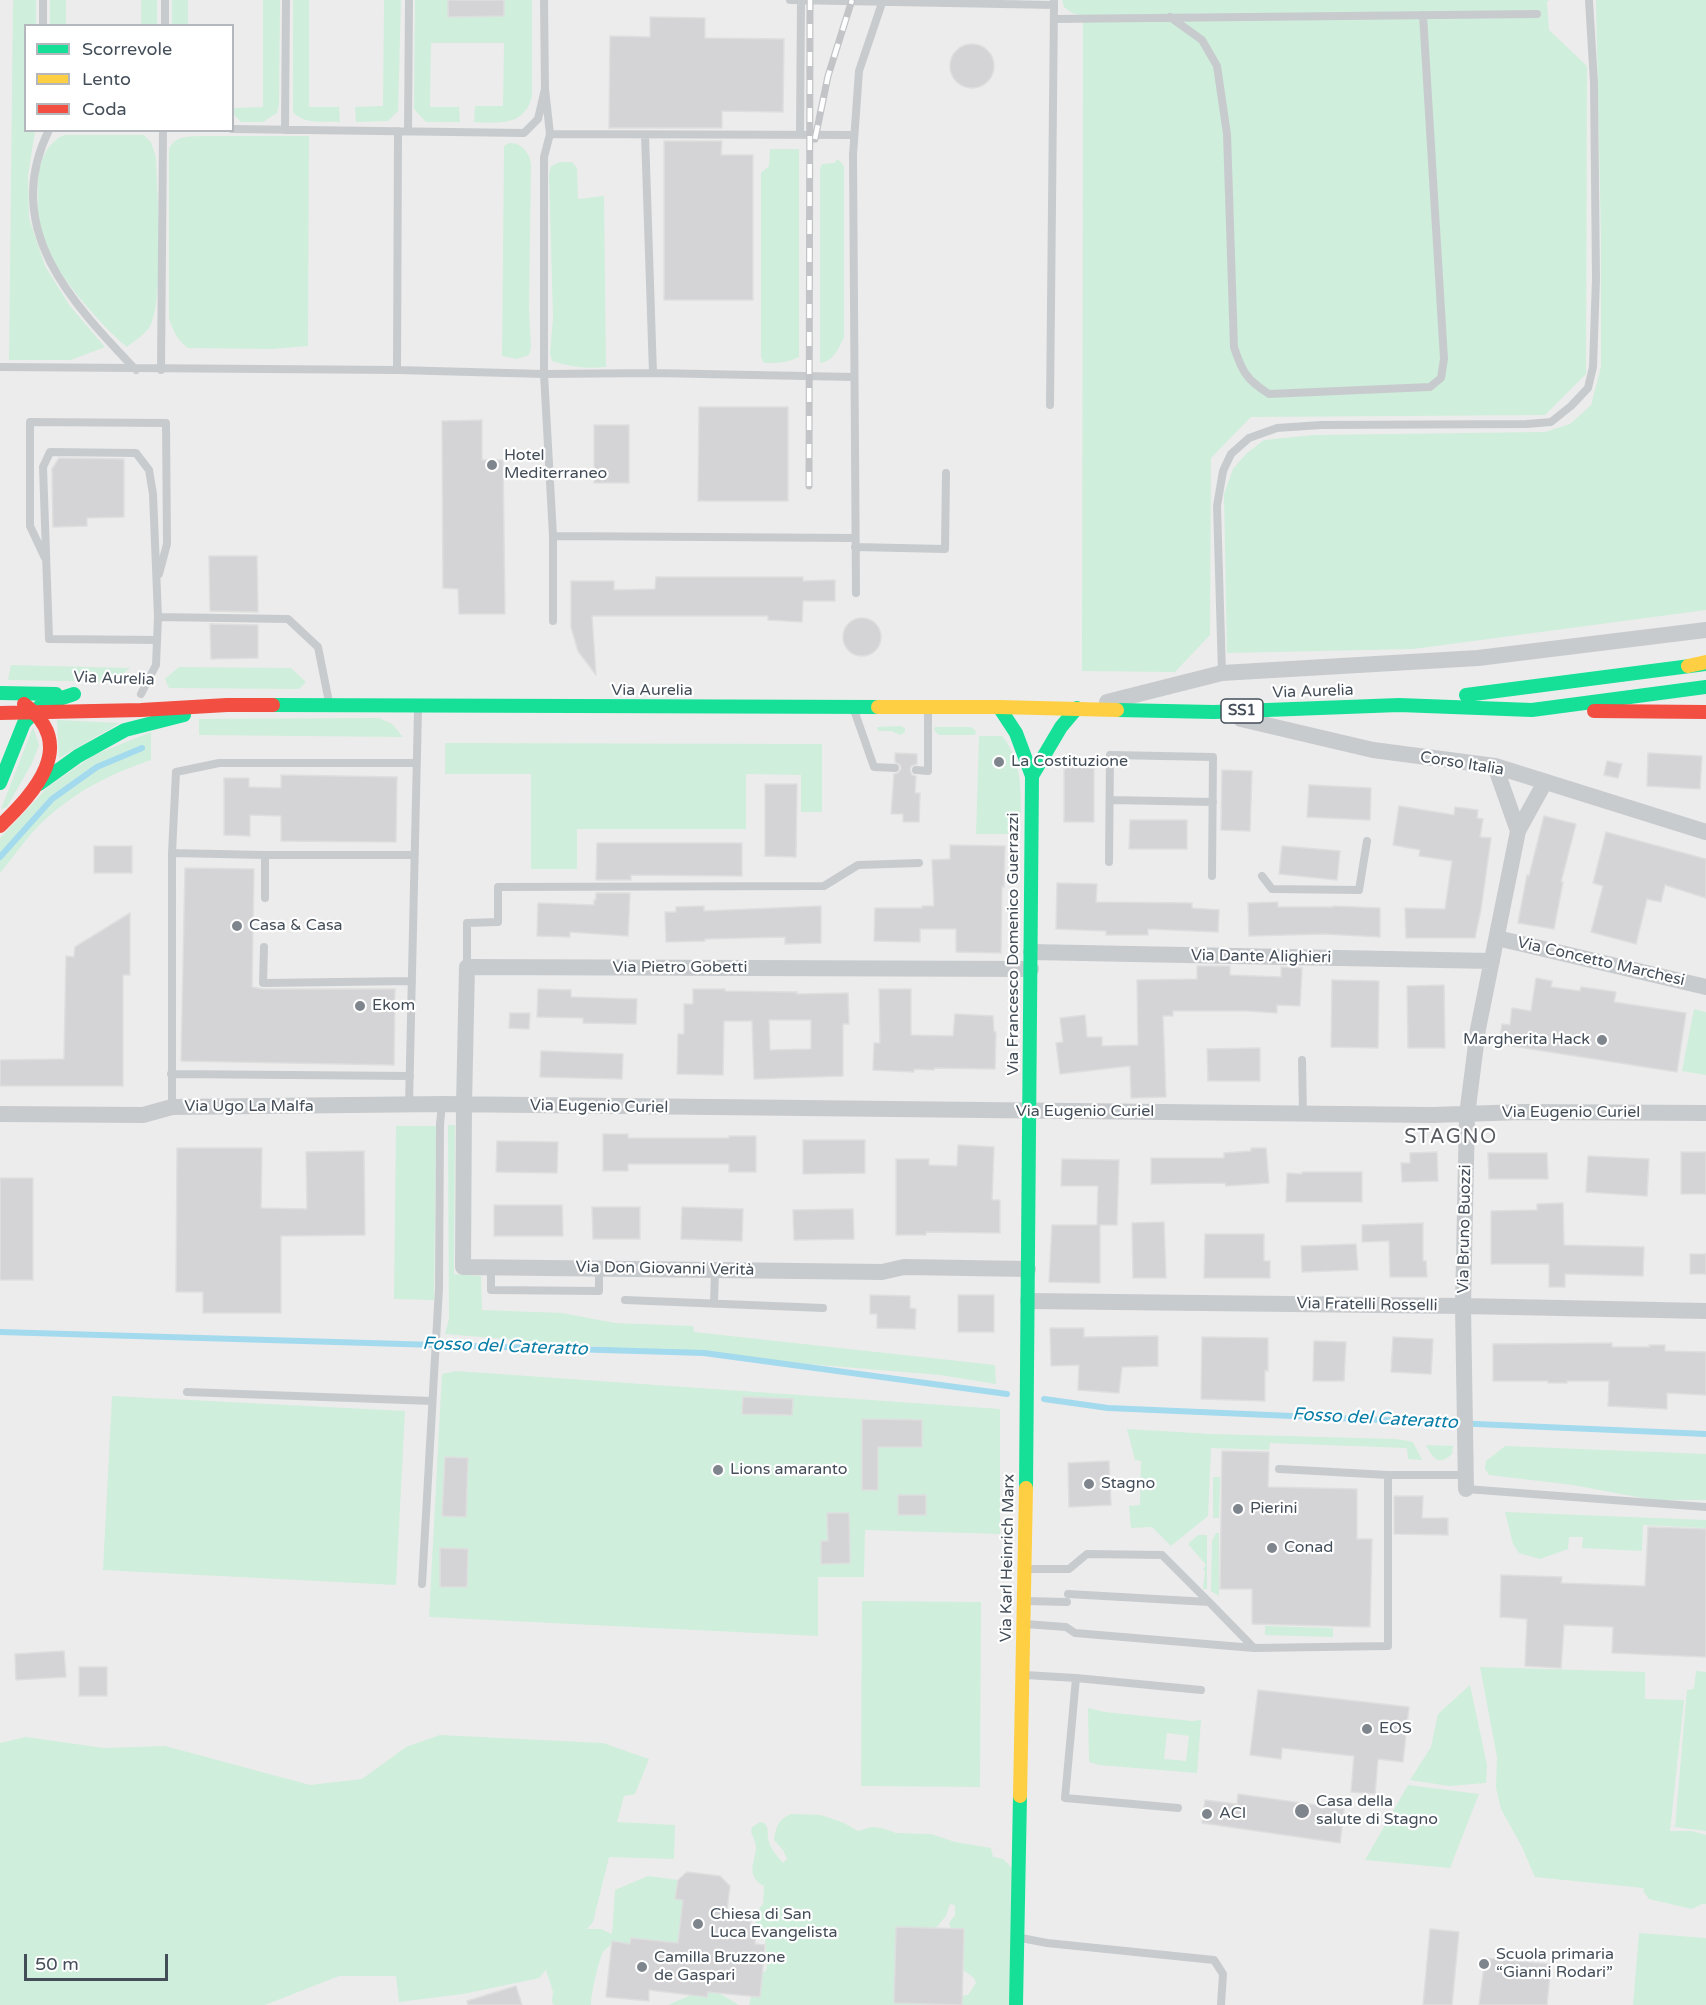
<!DOCTYPE html>
<html>
<head>
<meta charset="utf-8">
<style>
	body { margin:0 }
	#map { position:relative; width:1706px; height:2005px; overflow:hidden; background:#edecec; font-family:"Varela Round",sans-serif }
	canvas { display:block }
	.legend { position:absolute; left:24px; top:24px; width:210px; height:108px; box-sizing:border-box; background:#fff; border:2px solid #b4b8bd; margin:0; padding:8px 10px; list-style:none; font-size:18px; color:#444e59 }
	.legend li { display:flex; align-items:center; gap:12px; height:30px }
	.legend b { width:30px; border:2px solid #b4b8bd }
	.scale { position:absolute; left:24px; top:1954px; width:144px; height:27px; box-sizing:border-box; border:3px solid #444e59; border-top:0; padding-left:8px; font-size:18px; line-height:21px; white-space:nowrap; color:#444e59; -webkit-text-stroke:4px #fff; paint-order:stroke }
</style>
</head>
<body>
<div id="map">
<canvas width="1706" height="2005"></canvas>
<ul class="legend">
<li><b style="height:8px;background:#16e098"></b>Scorrevole</li>
<li><b style="height:8px;background:#ffcf43"></b>Lento</li>
<li><b style="height:8px;background:#f24e42"></b>Coda</li>
</ul>
<div class="scale">50 m</div>
</div>
<script>
const ctx = document.querySelector('canvas').getContext('2d');
ctx.lineJoin = 'round';
function fillPath(path, color) { ctx.fillStyle = color; ctx.fill(path, 'evenodd'); }
function stroke(path, color, width, dash) { ctx.strokeStyle = color; ctx.lineWidth = width; ctx.lineCap = dash ? 'butt' : 'round'; ctx.setLineDash(dash || []); ctx.stroke(path); }
function label(font, color, halo, rows, align = 'center') {
  ctx.font = font + ' "Varela Round",sans-serif'; ctx.lineWidth = 4.5; ctx.setLineDash([]); ctx.textBaseline = 'middle'; ctx.strokeStyle = halo; ctx.fillStyle = color; for (const [text, x, y, turn = 0] of rows) {
    ctx.save(); ctx.translate(x, y); ctx.rotate((+turn || 0) * Math.PI / 180); ctx.textAlign = isNaN(turn) ? turn : align; if (halo) ctx.strokeText(text, 0, 0); ctx.fillText(text, 0, 0); ctx.restore();
  }
}
fillPath(new Path2D(`
	M13,0H36V25L26,26V130L35,131L28,176L29,218L45,266L70,306L105,347L71,360H9Z
	M50,0H66V25H50Z
	M141,0H157V25H141Z
	M172,0H188V25H172Z
	M263,0H280L279,105L277,113L263,122H241L234,115L233,108L263,107Z
	M293,0H309V107H339L340,122C324,121 304,125 293,112Z
	M384,0H401L398,111L388,121L356,122L355,107L383,106Z
	M415,0H532V96C525,126 500,123 474,122L475,106H503L504,43H431L430,107H459L460,122H426L414,109Z
	M1062,0H1549L1547,2L1549,30L1587,66L1586,374L1545,415L1251,417L1211,458L1210,635L1175,672L1082,671L1083,16L1072,13L1064,7Z
	M1596,0H1706V610L1413,649L1227,653L1224,494L1233,469L1246,454L1264,440L1313,435L1545,432L1570,424L1591,405L1601,367V238Z
	M64,135H144L151,142L156,158C157,191 165,305 149,328C144,335 134,341 127,347C100,325 51,269 41,235C37,219 38,201 38,185C38,164 45,144 64,135Z
	M198,136H309L308,346L271,349L188,348C177,340 173,331 169,318V149C175,136 185,137 198,136Z
	M509,143C522,143 528,151 531,163L529,309L531,348L529,355L517,359L502,356L504,146Z
	M770,149H799V357C787,363 777,363 764,363L761,357V173L769,166Z
	M838,159L844,166V337C838,349 834,361 820,363V168L822,164L834,163Z
	M560,162H572L577,168L578,199L604,196L606,367C587,369 571,367 552,361L550,354L553,317L549,174L551,166Z
	M11,665L130,668L113,682L8,680Z
	M179,667L291,668L306,682L299,689L169,688L165,679Z
	M379,718L392,724L403,737L199,735V719Z
	M57,720L120,723L59,758Z
	M900,726L905,728V732L900,735L892,731H878L877,727Z
	M33,727L39,745L32,763L7,807L1,809Z
	M935,727H971L976,731L975,735H939L934,730Z
	M151,732V760C113,773 80,789 49,816C31,831 16,854 0,873V838L48,787L94,755Z
	M979,736H1002C1025,764 1021,800 1020,834H976Z
	M445,743L822,744V812H801V775L746,774V829H577V869H531V774H445Z
	M1694,1009L1706,1012V1075L1682,1071Z
	M448,1125H455L454,1274L481,1276L482,1310L562,1313L615,1323L693,1326L694,1332L995,1365L996,1384L940,1375L445,1334L449,1319Z
	M396,1126H436L434,1300L394,1299Z
	M456,1371L1000,1409V1534L865,1530L864,1577H818V1636L429,1617L442,1374Z
	M112,1396L405,1411L396,1585L103,1570Z
	M1127,1429L1212,1434L1396,1439L1413,1442L1422,1460L1408,1459L1407,1448L1270,1443L1269,1450L1211,1448L1208,1516L1171,1546L1152,1527L1131,1528L1129,1506L1140,1505L1141,1461L1135,1460Z
	M1426,1445L1453,1446L1452,1454C1438,1467 1433,1458 1426,1445Z
	M1505,1446L1706,1454V1500H1653L1573,1485L1489,1475L1485,1469L1486,1461Z
	M1213,1477H1220L1219,1518H1213Z
	M1505,1512L1706,1520V1528L1643,1525L1642,1551L1582,1548L1583,1537H1569L1568,1549L1540,1559L1519,1553L1513,1544Z
	M1216,1533H1219V1596L1211,1591L1212,1541Z
	M1198,1535H1207V1589H1203L1205,1572L1203,1569L1206,1565L1188,1544Z
	M862,1601L981,1602L980,1787L861,1786Z
	M1265,1626L1333,1628V1637L1265,1635Z
	M1480,1667L1645,1672V1699L1684,1700L1670,1831H1692L1706,1835V1904H1702L1692,1909L1649,1899L1643,1891L1644,1888L1535,1877L1522,1847L1501,1809L1496,1788L1497,1757Z
	M1696,1671L1706,1672V1831L1675,1827L1687,1690L1694,1689Z
	M1470,1685L1487,1765L1486,1783L1449,1786L1410,1780L1431,1747L1438,1714Z
	M1088,1708L1105,1712L1192,1721L1201,1720L1197,1773L1099,1765L1089,1762ZM1167,1733L1189,1736L1186,1761L1164,1759Z
	M440,1735L603,1743L649,1759L635,1794L624,1796L617,1822L675,1825L674,1859L609,1857L593,1922L587,1929H601L612,1934L615,1890L648,1876L678,1880L675,1899L683,1900L678,1943L632,1938L630,1944L614,1942C611,1945 606,1948 603,1952C599,1959 590,1998 591,2005H554L552,2002L553,1992L546,1970L539,1978L463,1994L399,2002L396,1976H339L265,2005H0V1743L26,1737L104,1748L165,1746L310,1785L362,1779L406,1747Z
	M1408,1785L1479,1794L1450,1868L1365,1860Z
	M791,1814L821,1815L844,1823L858,1831L872,1827L882,1828L896,1833L931,1834L955,1842L991,1848L993,1857L1003,1859L1014,1870L1015,2005H749L757,1975L766,1971L767,1967L765,1938L757,1930L755,1921L757,1911L763,1904L764,1886C743,1875 757,1859 756,1846C755,1842 753,1836 751,1832L752,1827L760,1822C771,1824 766,1833 769,1842C771,1849 778,1857 783,1863L787,1859L783,1850L774,1840C776,1826 778,1820 791,1814ZM950,1904L955,1905V1915L949,1923L962,1969L974,1978L976,1983L968,1995L959,1996L934,1930L946,1916Z
	M1639,1933L1706,1938V2005H1633Z
	M698,1992H717L739,2005H668Z`), '#cfeedc');
stroke(new Path2D(`
	M0,857L52,799L97,767L142,748
	M0,1332L704,1353L1007,1394
	M1044,1399L1108,1408L1706,1434`), '#a3daed', 6);
const building = new Path2D(`
	M448,0H504V16L448,17Z
	M650,17L705,18V38L784,39L783,112L722,111V128H609L610,36L650,37Z
	M950 66a22 22 0 1 1 44 0a22 22 0 1 1-44 0Z
	M664,141H722L721,155H753V300H664Z
	M699,407H788V501H698Z
	M482,420V460H503L505,614H459L458,589L443,588L442,421Z
	M594,425H629V483H594Z
	M59,458L124,459V517L87,518V526L53,527L52,469Z
	M209,556H257L258,612L210,611Z
	M656,577H803V581L835,580V601H803L802,622L768,620V616H592L596,675L578,651L571,627V581H614V590L655,589Z
	M843 637a19 19 0 1 1 38 0a19 19 0 1 1-38 0Z
	M210,624L258,625V658L211,659Z
	M895,753L917,754V764L911,766L910,770L912,775L916,776L915,793H920L919,822H903V814H891L894,774L898,773L901,769L900,765L895,762Z
	M1648,753L1702,756L1700,789L1647,786Z
	M1607,761L1622,764L1618,778L1604,775Z
	M1064,763H1094V822H1064Z
	M1222,770L1252,771L1250,831L1221,830Z
	M281,775L397,777L396,842L281,841V816L250,815V836L224,835V778H249V787L281,788Z
	M765,784H797L796,857L765,856Z
	M1309,785L1371,788L1370,820L1307,817Z
	M1399,806L1454,815L1455,807L1478,810L1477,818L1483,819L1480,837L1491,838L1481,909L1475,938H1406L1405,908L1445,909L1452,861L1419,856L1420,850L1393,845Z
	M1544,816L1576,824L1561,882H1563L1554,929L1518,923L1527,875L1529,876Z
	M1130,820H1187V849H1129Z
	M1606,832L1706,859V898L1665,885L1661,902L1647,899L1636,944L1591,932L1603,886L1593,883Z
	M597,843H742V876L631,875V880H596Z
	M950,845L1005,846L1004,887H1002L1001,953L956,952V929H920V942L874,941L875,908H922V906H934L932,860L950,859Z
	M94,846H132V873H94Z
	M1282,846L1340,851L1337,880L1279,874Z
	M185,868L254,869L252,987L263,989H395L394,1065L181,1061Z
	M1057,883L1097,884L1096,902L1192,903V908L1219,910L1218,932L1148,929V935H1106V931L1056,929Z
	M596,893H630L628,936L570,932V937L537,936L538,903L594,905V900H596Z
	M1278,902V907H1333V906L1380,908V937L1324,934L1249,936L1248,903Z
	M704,906V911L821,906V943L785,944V937L705,939V941L666,942L665,912H676V907Z
	M130,913V975H123V1086H0V1060L64,1059L66,956L74,957L75,947Z
	M1197,966H1230V975L1281,977V967L1302,968L1300,1006L1277,1005V1013L1248,1011H1173V1016H1163L1166,1097L1131,1098L1130,1066L1060,1074L1056,1043L1063,1042L1060,1018L1085,1015L1087,1037H1102V1046L1138,1045L1137,980L1197,979Z
	M1536,978L1552,981L1551,987L1580,991L1581,987L1616,992L1614,1002L1686,1013L1677,1072L1499,1044L1502,1024L1510,1025L1512,1008L1531,1011Z
	M1332,980L1379,981L1378,1048L1331,1047Z
	M1444,985L1445,1048H1408L1407,986Z
	M538,989L571,990V997L637,999L636,1024L583,1023V1018L537,1017Z
	M693,989H725V991L797,992V994L848,993L849,1024H843V1076L754,1079L752,1021H724L723,1075L677,1074L678,1034H684V1004H693ZM769,1020H811V1049L770,1050Z
	M879,989H911V1035L953,1036L955,1014L993,1016L994,1032H996L995,1069L935,1068L934,1070L914,1069V1072L873,1070L874,1043H880Z
	M510,1013H530L529,1029L509,1028Z
	M1260,1048V1081H1208L1207,1049Z
	M541,1051L623,1054L622,1079L540,1077Z
	M603,1134H628V1138H729V1136H756V1172H729V1164H628V1171H603Z
	M803,1140H865V1173L803,1174Z
	M497,1141L558,1142L557,1173L496,1172Z
	M958,1145L994,1147L992,1200H1000V1233L926,1232V1235H896V1159H929V1165L957,1166Z
	M177,1148H262L261,1208L307,1209L306,1152L364,1151L365,1235L281,1236V1313H203V1292H176Z
	M1251,1148H1266L1269,1183L1226,1186L1225,1183L1151,1184V1158H1224V1153L1251,1151Z
	M1437,1152L1438,1181L1402,1182L1401,1163H1410V1153Z
	M1681,1152H1706V1194H1681Z
	M1488,1153H1547L1548,1179H1489Z
	M1588,1156L1649,1159L1647,1196L1586,1192Z
	M1062,1159L1119,1160L1117,1225H1100V1283L1049,1282L1052,1225H1097L1098,1186H1061Z
	M1302,1172H1362V1202H1286L1287,1173L1302,1174Z
	M0,1178H33V1280H0Z
	M1563,1203L1564,1245L1644,1247L1643,1276L1565,1274V1287H1549V1264H1491V1211L1537,1210V1204Z
	M494,1205H562L563,1236H494Z
	M592,1207H640V1239H593Z
	M682,1207L743,1209L742,1241L681,1239Z
	M853,1209L854,1239L794,1240L793,1210Z
	M1164,1222L1166,1278H1133L1132,1223Z
	M1423,1223V1261H1426L1427,1277H1390L1389,1241L1362,1242V1225Z
	M1205,1234H1264V1261H1270V1278H1204Z
	M1356,1244L1358,1270L1302,1272L1301,1246Z
	M1690,1254H1706V1274H1690Z
	M870,1295L910,1296V1308L916,1309L915,1329L877,1328V1314H870Z
	M958,1295H994V1332H958Z
	M1050,1328H1084V1337L1158,1336V1366L1122,1367L1119,1393L1078,1390L1079,1365L1051,1366Z
	M1202,1337L1268,1338V1371L1265,1370V1401L1201,1399Z
	M1393,1337L1433,1339L1431,1374L1391,1372Z
	M1314,1341L1346,1342L1344,1381H1313Z
	M1612,1343V1347H1650L1649,1345H1665V1351L1706,1352V1395L1667,1393V1409L1608,1406L1609,1381H1567V1383H1548V1381H1493V1344Z
	M743,1397L793,1399L792,1415L742,1414Z
	M862,1419L922,1420V1447H878V1490H862Z
	M1222,1451L1269,1452L1268,1487L1357,1489V1539H1372L1370,1627L1252,1624V1589H1220Z
	M445,1457L468,1458L466,1517L442,1516Z
	M1109,1461L1111,1505L1069,1507L1068,1463Z
	M898,1495H926V1515H898Z
	M1394,1496H1423L1422,1518H1448V1535L1394,1534Z
	M827,1513H849L850,1563L821,1564V1541H828Z
	M1648,1527L1706,1529V1657L1612,1653L1613,1627L1564,1625L1561,1668L1525,1666L1527,1619L1500,1617L1501,1575L1562,1577L1561,1583L1645,1586Z
	M440,1548L468,1549L467,1587H440Z
	M64,1651L66,1677L16,1680L15,1654Z
	M79,1667H107V1696H79Z
	M1258,1690L1409,1707L1403,1762L1378,1759L1375,1794L1351,1792L1354,1756L1282,1748L1281,1759L1250,1755Z
	M1238,1794L1344,1809L1340,1843L1202,1823L1205,1800L1237,1804Z
	M687,1872L720,1876L730,1886L726,1918L751,1921L750,1927L756,1932L755,1944L765,1945L760,1997L708,1992L707,1997L649,1990V2001L606,1997L612,1941L630,1944L631,1938L678,1943L683,1900L675,1899L678,1880Z
	M896,1927L964,1929L962,2005L894,2003Z
	M1430,1929L1459,1932L1452,2005H1423Z
	M1485,1958L1551,1964L1547,2005H1479Z
	M516,1986L522,2005H468L467,2001Z`);
fillPath(building, '#d4d4d7');
stroke(building, '#dededf', 1.5);
stroke(new Path2D(`
	M790,0L1054,5V0
	M1170,17L1202,40L1217,66L1227,134L1234,347C1242,372 1247,380 1269,394L1430,387L1441,378L1444,359L1423,15
	M1054,19L1537,14
	M43,26V0
	M165,26V0
	M232,129L524,133L538,119L545,89L544,0
	M49,130C0,228 72,303 136,370
	M285,130L286,0
	M408,131L409,0
	M550,134L854,135
	M800,134L801,0
	M645,135L653,373
	M0,367L397,370L544,374V157L550,134L545,89
	M161,370L163,130
	M397,370L398,131
	M1050,405L1054,5
	M553,536L855,538
	M855,547L945,549L946,473
	M45,558L30,526V422L166,423L167,544L159,574
	M856,593L853,155L859,71L883,0
	M553,621V536L544,374L653,373L854,377
	M157,640L49,639L43,467L50,452L136,453L149,470L153,494L158,617
	M1222,673L1217,506L1223,471L1231,454L1249,438L1277,428L1321,425L1527,424L1551,422L1571,406L1588,388L1593,367L1596,279L1594,83L1589,0
	M141,694L156,665L158,617L288,619L318,647L329,702
	M854,710L874,767L895,768
	M916,770L928,771V710
	M1110,800L1213,802
	M265,855L172,853L176,772L219,763H416
	M1109,862L1110,755L1213,757L1212,876
	M1262,876L1272,889L1359,890L1367,841
	M265,898V855H414
	M264,947L263,983L412,981
	M467,967V923L498,922V887L824,886L858,865L919,863
	M1302,1060L1303,1114
	M171,1074L410,1076
	M409,1105L418,710
	M172,1107V853
	M491,1267V1290L599,1291V1268
	M625,1300L823,1308
	M714,1304L715,1270
	M187,1392L432,1401
	M1279,1469L1388,1475H1466
	M1466,1489L1706,1507
	M1026,1569H1069L1087,1554L1162,1555L1209,1602
	M422,1584L439,1288L440,1124L442,1104
	M1025,1601L1067,1602
	M1025,1624L1066,1627L1075,1633L1254,1648L1209,1602L1068,1594
	M1254,1648L1388,1646V1475
	M1025,1675L1076,1678
	M1178,1808L1065,1798L1076,1678L1201,1690
	M1021,1938L1047,1943L1214,1960L1223,1974L1221,2005`), '#c8cbce', 8);
stroke(new Path2D(`
	M1107,702L1222,673L1478,658L1706,630
	M1241,719L1373,750L1495,766L1706,832
	M1495,766L1518,831L1545,782
	M1497,938L1706,987
	M1031,952L1492,961
	M0,1114L143,1115L172,1107L442,1104L1432,1115L1523,1112L1706,1113
	M1028,1269L904,1267L882,1272L463,1267L464,1105L467,967L1031,969
	M1028,1301L1463,1306L1706,1311
	M1466,1489L1463,1306L1467,1115L1478,1029L1518,831`), '#c8cbce', 16);
stroke(new Path2D(`
	M0,693L56,694
	M1466,695L1706,664
	M273,705L878,707
	M999,707L1016,733L1032,776L1026,1488
	M1117,710L1214,712L1399,705L1532,710L1706,687
	M1032,776L1061,727L1077,708
	M0,783L24,723L41,705L74,694
	M39,784L78,756L125,730L184,715
	M1016,2005L1020,1796`), '#16e098', 14);
stroke(new Path2D(`
	M1688,666L1706,662
	M878,707H999L1117,710
	M1020,1796L1026,1488`), '#ffcf43', 14);
stroke(new Path2D(`
	M1594,711L1706,712
	M0,713L141,710L227,705H273
	M0,826C35,792 79,745 24,704`), '#f24e42', 14);
const rail = new Path2D(`
	M815,139L828,76L852,0
	M809,486L810,0`);
stroke(rail, '#c2c4c7', 7);
stroke(rail, '#fff', 4.5, [14]);
for (const [x, y, r, color] of [
	[492,465,6,"#7f858c"],
	[999,762,6,"#7f858c"],
	[237,926,6,"#7f858c"],
	[360,1006,6,"#7f858c"],
	[1602,1040,6,"#7f858c"],
	[718,1470,6,"#7f858c"],
	[1089,1484,6,"#7f858c"],
	[1238,1509,6,"#7f858c"],
	[1272,1548,6,"#7f858c"],
	[1367,1729,6,"#7f858c"],
	[1302,1811,8,"#7f858c"],
	[1207,1814,6,"#7f858c"],
	[698,1924,6,"#7f858c"],
	[1484,1964,6,"#7f858c"],
	[642,1967,6,"#7f858c"]
]) { const dot = new Path2D(); dot.arc(x, y, r, 0, 2 * Math.PI); ctx.fillStyle = color; ctx.fill(dot); stroke(dot, '#fff', 2); }
for (const [x, y, w] of [
	[1242,711,42]
]) { const box = new Path2D(); box.roundRect(x - w / 2, y - 12, w, 24, 4.5); ctx.fillStyle = '#fff'; ctx.fill(box); stroke(box, '#444e59', 1.5); }
label('bold 15px', '#444e59', null, [
	["SS1",1242,711]
]);
label('16px', '#444e59', '#fff', [
	["Hotel",504,456],
	["Mediterraneo",504,474],
	["La Costituzione",1011,762],
	["Casa & Casa",249,926],
	["Ekom",372,1006],
	["Margherita Hack",1590,1040,"right"],
	["Lions amaranto",730,1470],
	["Stagno",1101,1484],
	["Pierini",1250,1509],
	["Conad",1284,1548],
	["EOS",1379,1729],
	["Casa della",1316,1802],
	["salute di Stagno",1316,1820],
	["ACI",1219,1814],
	["Chiesa di San",710,1915],
	["Luca Evangelista",710,1933],
	["Scuola primaria",1496,1955],
	["“Gianni Rodari”",1496,1973],
	["Camilla Bruzzone",654,1958],
	["de Gaspari",654,1976]
], 'left');
label('16px', '#444e59', '#fff', [
	["Via Aurelia",114,679,2],
	["Via Aurelia",652,691],
	["Via Aurelia",1313,692,-2],
	["Corso Italia",1462,764,9],
	["Via Francesco Domenico Guerrazzi",1014,944,-90],
	["Via Dante Alighieri",1261,957,1],
	["Via Concetto Marchesi",1601,962,13],
	["Via Pietro Gobetti",680,968],
	["Via Ugo La Malfa",249,1107],
	["Via Eugenio Curiel",599,1107,1],
	["Via Eugenio Curiel",1085,1112],
	["Via Eugenio Curiel",1571,1113],
	["Via Bruno Buozzi",1465,1229,-89],
	["Via Don Giovanni Verità",665,1269,1],
	["Via Fratelli Rosselli",1367,1305,1],
	["Via Karl Heinrich Marx",1008,1558,-89]
]);
label('italic 18px', '#097ea6', '#fff', [
	["Fosso del Cateratto",505,1347,2],
	["Fosso del Cateratto",1375,1419,3]
]);
ctx.letterSpacing = '1.5px';
label('20px', '#585b60', '#fff', [
	["STAGNO",1451,1138]
]);
ctx.letterSpacing = '0px';
</script>
</body>
</html>
